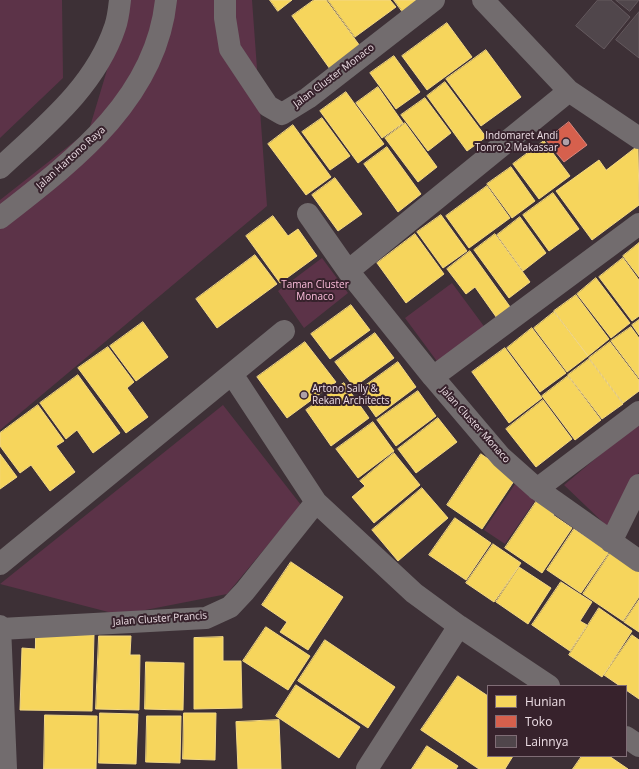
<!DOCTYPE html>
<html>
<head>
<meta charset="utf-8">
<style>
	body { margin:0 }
	#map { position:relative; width:639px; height:769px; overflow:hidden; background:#3d3036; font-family:"Open Sans",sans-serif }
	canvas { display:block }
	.legend { position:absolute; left:487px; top:685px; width:140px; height:72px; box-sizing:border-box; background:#37222c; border:1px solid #806d76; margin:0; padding:5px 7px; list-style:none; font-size:12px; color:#eddee5 }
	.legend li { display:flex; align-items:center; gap:8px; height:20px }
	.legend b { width:20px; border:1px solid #806d76 }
</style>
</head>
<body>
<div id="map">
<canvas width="639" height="769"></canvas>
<ul class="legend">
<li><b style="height:11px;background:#f6d55c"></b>Hunian</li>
<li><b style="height:11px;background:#d6604d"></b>Toko</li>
<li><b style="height:11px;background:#50464b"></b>Lainnya</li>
</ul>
</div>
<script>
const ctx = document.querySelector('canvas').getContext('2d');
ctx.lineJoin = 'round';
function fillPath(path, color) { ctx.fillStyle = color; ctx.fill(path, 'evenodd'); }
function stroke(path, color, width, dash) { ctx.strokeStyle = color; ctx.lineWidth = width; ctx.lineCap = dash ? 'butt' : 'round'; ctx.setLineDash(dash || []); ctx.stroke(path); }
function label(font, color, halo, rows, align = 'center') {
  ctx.font = font + ' "Open Sans",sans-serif'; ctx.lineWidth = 4; ctx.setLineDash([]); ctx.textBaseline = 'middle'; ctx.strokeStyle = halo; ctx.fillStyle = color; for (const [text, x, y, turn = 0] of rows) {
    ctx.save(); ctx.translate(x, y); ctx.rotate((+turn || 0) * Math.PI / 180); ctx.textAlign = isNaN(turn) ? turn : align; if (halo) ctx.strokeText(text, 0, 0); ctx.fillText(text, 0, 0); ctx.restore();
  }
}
fillPath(new Path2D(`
	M0,0H62L63,78L0,138Z
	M128,0H252L267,206L0,430V200L89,130Z
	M322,258L348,293L304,328L278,291Z
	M452,283L486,329L439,364L405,318Z
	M223,405L301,505L227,594L120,615L0,584Z
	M639,422V472L611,530L564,485Z
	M515,484L537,498L505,544L484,530Z`), '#5c3348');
const homes = new Path2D(`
	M270,0H292L278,11Z
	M314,0H326L360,46L330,69L292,16Z
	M328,0H390L396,7L355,37Z
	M394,0H425L405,15Z
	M447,23L472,57L427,90L402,56Z
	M486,50L521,97L481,126L446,79Z
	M394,56L420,92L396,109L370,73Z
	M445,82L486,137L467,151L427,96Z
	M378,87L403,123L382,138L356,103Z
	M346,92L384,144L358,163L320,111Z
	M425,98L451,133L428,151L401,115Z
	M322,118L350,156L330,170L302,132Z
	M405,123L437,167L418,182L385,138Z
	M293,125L331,177L306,195L268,144Z
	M544,141L570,176L539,199L513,164Z
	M638,146L639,205L592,240L556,191L599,160L606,170Z
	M387,147L421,194L398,212L364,164Z
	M511,167L535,201L512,218L487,184Z
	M335,178L362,214L338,231L312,195Z
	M487,186L510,218L469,248L446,216Z
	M553,193L579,229L549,251L523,215Z
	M441,215L467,251L443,268L417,232Z
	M273,216L288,236L298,229L317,256L280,283L246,236Z
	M520,217L546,253L523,271L497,235Z
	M415,234L444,274L406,303L377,263Z
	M495,234L530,282L509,298L474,250Z
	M639,243V277L623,256Z
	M470,251L513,311L499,321L475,287L466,294L447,269Z
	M255,255L277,284L217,328L196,299Z
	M623,258L639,280V316L632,321L599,277Z
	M596,278L630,323L611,338L577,294Z
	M576,295L609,339L588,356L554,311Z
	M351,305L370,330L330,359L311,334Z
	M554,312L588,356L567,372L534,328Z
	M639,320V335L632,325Z
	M143,322L168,357L136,381L110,346Z
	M631,327L639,338V378L611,341Z
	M532,328L566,373L540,392L507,348Z
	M375,333L394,358L354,387L335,362Z
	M305,342L336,382L287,418L257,377Z
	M610,342L639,380V391L623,403L589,358Z
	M108,347L134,382L127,388L148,417L126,433L78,368Z
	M505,348L542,398L509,423L472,372Z
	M589,359L623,404L602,419L568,375Z
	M398,362L416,387L376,417L358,391Z
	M78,375L120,433L93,453L77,430L66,439L40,403Z
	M568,376L601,420L575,440L542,396Z
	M344,383L369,418L331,446L306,410Z
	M418,391L436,416L396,446L377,420Z
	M543,400L572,439L536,467L506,429Z
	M38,405L64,441L56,446L75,472L50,491L31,465L20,473L0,446V433Z
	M438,418L457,442L416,473L398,449Z
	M373,422L394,451L358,478L336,449Z
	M394,453L420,485L374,523L352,497L365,486L360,481Z
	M0,454L17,477L0,489Z
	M481,454L516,478L482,529L447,505Z
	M422,488L448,518L398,561L372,530Z
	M540,496L558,508L553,515L572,528L542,573L505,548Z
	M455,518L491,543L466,580L429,555Z
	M574,529L609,552L581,593L547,570Z
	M493,544L521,563L494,602L466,583Z
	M614,547L639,564V597L623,621L583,594Z
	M291,562L343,597L308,650L280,632L287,622L262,605Z
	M519,567L551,588L528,624L496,602Z
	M561,582L592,602L580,621L587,625L570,651L532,625Z
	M639,600V632L624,622Z
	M599,608L632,631L602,677L569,655Z
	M266,627L310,656L288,690L243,661Z
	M36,634L94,635L92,711L20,710L22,648L35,649Z
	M632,635L639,640V699L626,690V686H620L604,675Z
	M99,636H131L130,655H140L139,710L96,709Z
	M223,637V661H241L242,708L194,709V638Z
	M325,640L395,687L368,728L298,681Z
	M146,662L184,663L183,710L145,709Z
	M458,676L488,696V756H513L505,769H479L421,730Z
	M296,685L360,727L339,758L276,716Z
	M100,713L138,714L136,764L99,763Z
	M184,713H216L215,760L183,759Z
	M45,715L97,716L96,769H44Z
	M147,716H181L180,763L146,762Z
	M279,720L281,769H238L236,722Z
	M427,746L458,766L456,769H412Z
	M582,756H609L628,769H573Z`);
fillPath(homes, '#f6d55c');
stroke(homes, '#f3d885', 1);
const shops = new Path2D(`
	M569,122L587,145L564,162L546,140Z`);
fillPath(shops, '#d6604d');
stroke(shops, '#dd867b', 1);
const building = new Path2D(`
	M598,0H611L630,17L604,49L576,26Z
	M616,0H639L630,11Z
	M639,12V58L616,40Z`);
fillPath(building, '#50464b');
stroke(building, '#655a5f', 1);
stroke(new Path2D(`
	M225,0V18L230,49L268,106L282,114L308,98L434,0
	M483,0L569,91L639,138
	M0,168C44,127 95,87 115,27C118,19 119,9 120,0
	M308,214L348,271L433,377L501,457L537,489L639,561
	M0,218C73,161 156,99 166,0
	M348,271L569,91
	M232,374L316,502L414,593L459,626L549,686
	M433,377L639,224
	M537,489L639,412
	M611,542L639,485
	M0,564L284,331
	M0,626L6,769
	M0,629L206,618L230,607L245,591L316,502
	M626,737L639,746
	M367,769L459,626`), '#726c6e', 22);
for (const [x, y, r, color] of [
	[566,142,4,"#afa1a8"],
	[304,395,4,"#afa1a8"]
]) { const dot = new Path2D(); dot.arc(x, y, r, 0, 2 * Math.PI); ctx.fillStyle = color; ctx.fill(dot); stroke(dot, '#37222c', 1.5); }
label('10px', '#eddee5', '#37222c', [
	["Jalan Cluster Monaco",334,76,-37],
	["Jalan Hartono Raya",71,158,-42],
	["Jalan Cluster Monaco",475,425,48],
	["Jalan Cluster Prancis",160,619,-4]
]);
label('10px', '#eddee5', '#37222c', [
	["Indomaret Andi",558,136],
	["Tonro 2 Makassar",558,148],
	["Artono Sally &",312,389,"left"],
	["Rekan Architects",312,401,"left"]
], 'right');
label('10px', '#febedd', '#37222c', [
	["Taman Cluster",315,285],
	["Monaco",315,297]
]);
</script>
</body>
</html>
